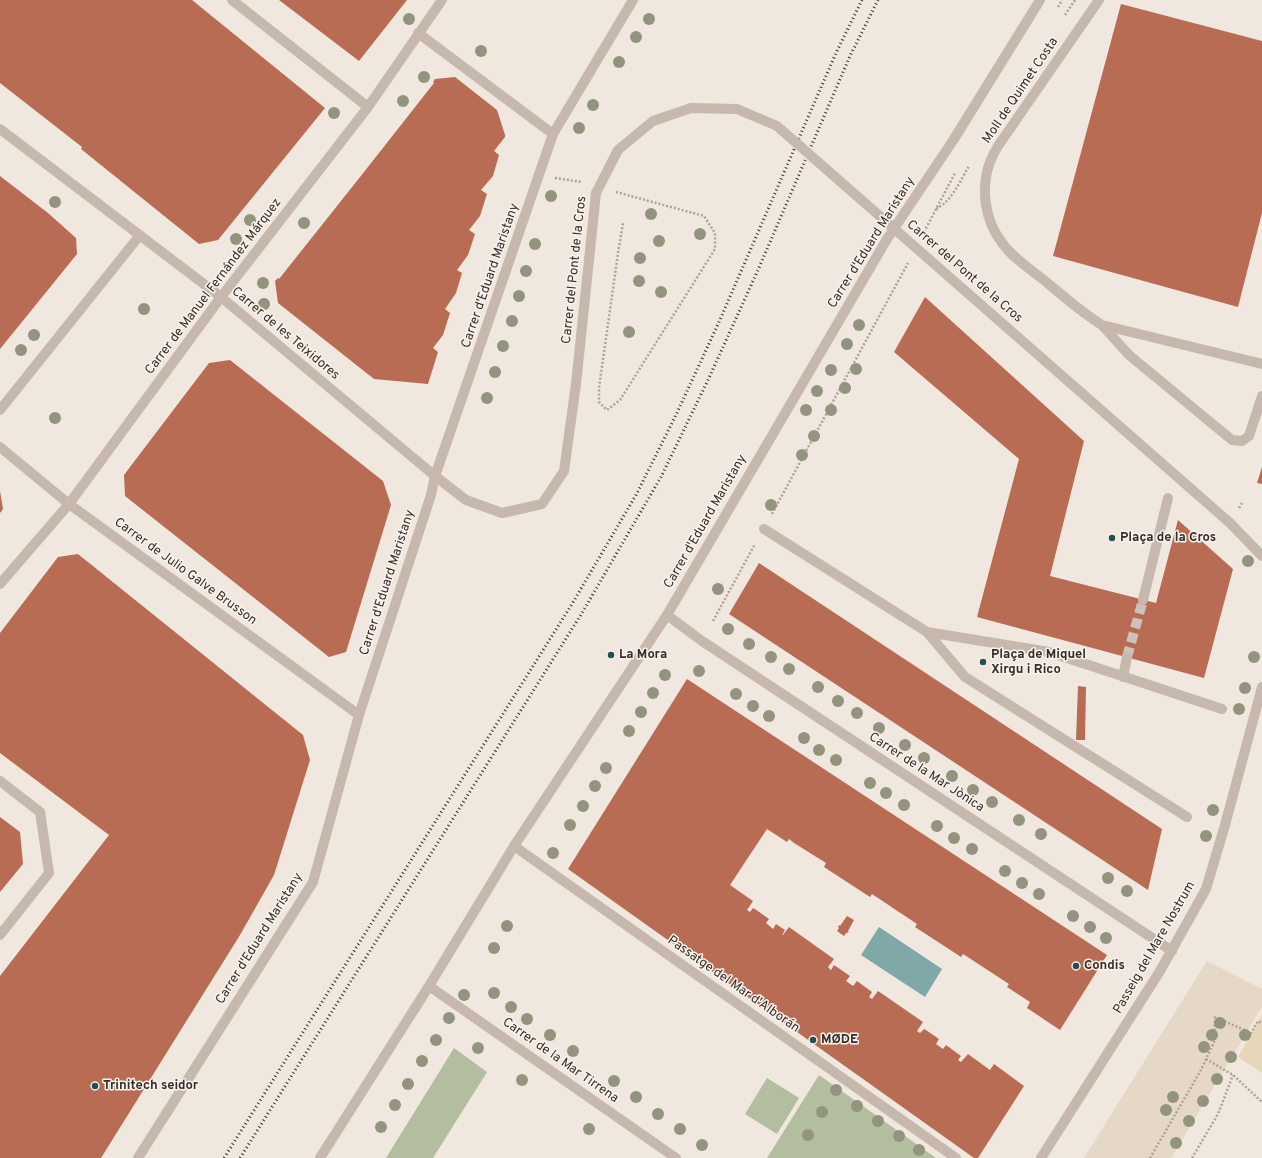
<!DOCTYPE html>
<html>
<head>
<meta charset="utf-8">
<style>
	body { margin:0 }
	canvas { display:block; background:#f0e7de }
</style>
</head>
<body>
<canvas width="1262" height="1158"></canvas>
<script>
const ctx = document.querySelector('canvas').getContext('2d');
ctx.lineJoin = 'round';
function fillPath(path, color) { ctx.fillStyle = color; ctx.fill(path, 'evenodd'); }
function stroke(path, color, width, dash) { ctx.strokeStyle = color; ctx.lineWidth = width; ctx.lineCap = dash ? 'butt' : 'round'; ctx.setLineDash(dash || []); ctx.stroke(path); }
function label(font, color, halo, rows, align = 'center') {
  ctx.font = font + ' Overpass,sans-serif'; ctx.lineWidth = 3; ctx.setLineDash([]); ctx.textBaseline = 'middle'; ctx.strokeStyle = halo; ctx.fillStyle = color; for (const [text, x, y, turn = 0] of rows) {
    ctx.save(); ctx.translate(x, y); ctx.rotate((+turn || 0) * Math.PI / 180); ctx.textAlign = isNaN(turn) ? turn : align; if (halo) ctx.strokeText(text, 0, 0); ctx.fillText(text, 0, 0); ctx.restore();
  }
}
fillPath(new Path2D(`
	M454,1048L487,1072L433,1158H386Z
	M819,1075L936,1158H767Z
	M767,1078L799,1098L777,1134L745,1114Z`), '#b3bda0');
fillPath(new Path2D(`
	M1261,1016L1262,1017V1073L1238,1057Z`), '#e7d7b9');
fillPath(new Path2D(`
	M1207,961L1262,989V1007L1171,1158H1084Z`), '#e6d8c7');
fillPath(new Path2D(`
	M879,927L942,969L925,997L861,955Z`), '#81a8a9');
fillPath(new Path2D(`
	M0,0H192L325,108L218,240L199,244L81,149L82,147L0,83Z
	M279,0H407L359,61Z
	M1121,4L1262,41V213L1238,307L1053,256Z
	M455,77L497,110L505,135V137L494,151L499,155L493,176L481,190L487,194L480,216L469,230L475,234L468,255L457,270L462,273L456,293L445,309L450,313L443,335L433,348L438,352L428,384L374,379L278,303L275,281L278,278L279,279L364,172L434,83L433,82L435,79Z
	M0,176L48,213L76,238L77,254L0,349Z
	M925,297L1084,441L1050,576L1156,603L1178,520L1233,569L1204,678L977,617L1019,459L894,352Z
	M230,360L383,481L391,505L346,652L329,657L125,496L124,475L152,438L209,363Z
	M1262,467V484L1257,483Z
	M0,491L3,509L0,513Z
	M78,554L303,735L310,760L274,875L240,935L101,1158H0V976L109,835L0,753V633L58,557Z
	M759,563L1162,829L1148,890L729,614Z
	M687,679L1107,955L1060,1030L1027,1008L1030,1002L1007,987L1009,984L963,954L961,957L915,927L917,924L872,894L870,897L824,867L826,863L794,843L789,839L787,842L767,829L730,885L753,901L747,910L750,912L753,908L755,909L769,919L766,923L773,929L776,924L785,930L782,935H783L789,927L834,959L828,967L831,970L834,965L850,976L846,981L853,986L857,981L872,992L869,997L872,999L878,991L881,993L923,1022L917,1031L920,1033L924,1029L926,1030L939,1039L936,1044L943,1049L946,1045L961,1056L958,1060L961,1062L968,1054L990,1070L994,1064L1024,1086L978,1158H974L568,869Z
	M1078,686L1086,687L1085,740H1076Z
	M0,817L20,832L23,864L0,892Z
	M847,916L854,920L848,931H849L847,933H846L844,936L837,931L839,928L838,927L839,925L840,926Z`), '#b86c54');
stroke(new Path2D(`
	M1127,657L1143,600`), '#cbc2ba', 10, [10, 5]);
stroke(new Path2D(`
	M1058,7L1062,0
	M1065,15L1075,0
	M555,178L582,182
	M616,192L704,216L715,233V249L620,400L607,410L599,402V388L618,253L623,223
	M936,209C952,201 960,181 969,166
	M924,232L955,173
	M1239,508L1242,503
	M772,514L908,263
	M713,621L755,544
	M1206,1059L1233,1075L1262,1102
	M1150,1158L1201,1070L1214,1042L1215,1017L1251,1033L1258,1021L1262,1023
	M1192,1158L1218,1114L1233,1075`), '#b2a296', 2.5, [2, 2]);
stroke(new Path2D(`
	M1099,0L998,146C995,151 992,157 990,162C980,189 985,222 1003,244C1013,258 1030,269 1044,280C1063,296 1081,312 1102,325L1262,364
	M954,139L1040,0
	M1102,325L1129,355L1232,440L1242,441L1249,436L1262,396`), '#c6b8ac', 10);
stroke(new Path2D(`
	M232,0L368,107
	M418,33L553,134
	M0,129L221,297L435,476L466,500L502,513L542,504L564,471L576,384
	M0,410L140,235
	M0,447L69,504L359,715
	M1230,523L1262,556
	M764,529L927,632L965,677L1187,817
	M0,584L69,504L221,297L368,107L442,0
	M1143,600L1168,498
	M667,615L702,641L1172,951
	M927,632L1049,652L1222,709
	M1123,677L1127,657
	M0,781L40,812L49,873L0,935
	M514,846L956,1158
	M429,986L676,1158
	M138,1158L313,882L359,715L431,495L435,476L553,134L633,0
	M320,1158L429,986L514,846L667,615L887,239L954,139
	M1041,1158L1160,971L1206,889L1225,825L1262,687`), '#c6b8ac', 10);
stroke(new Path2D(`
	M224,1158L572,604L636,495L676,415L719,322L836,53L862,0
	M240,1158L582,613L661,477L708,380L758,270L850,56L878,0`), '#352d2a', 3, [1, 3]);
stroke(new Path2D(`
	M576,384L596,193L618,150L653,121L691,108L737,109L777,126L1230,523`), '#c6b8ac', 10);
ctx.fillStyle = '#92947e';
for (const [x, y] of [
	[409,19],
	[649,19],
	[636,37],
	[481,51],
	[619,62],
	[424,77],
	[403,101],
	[593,105],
	[334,113],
	[579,128],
	[551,196],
	[55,202],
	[651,214],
	[250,220],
	[304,223],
	[700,234],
	[236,239],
	[659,241],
	[535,244],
	[640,258],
	[526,271],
	[639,281],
	[263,283],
	[661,292],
	[519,296],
	[264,304],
	[144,309],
	[512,321],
	[859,325],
	[629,332],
	[34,335],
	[847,344],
	[503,346],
	[21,350],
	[856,369],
	[831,370],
	[495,372],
	[845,388],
	[817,391],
	[487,398],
	[806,410],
	[831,410],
	[55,418],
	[814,436],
	[802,455],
	[771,505],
	[1248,561],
	[718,589],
	[728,629],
	[749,644],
	[771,657],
	[1254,657],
	[789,669],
	[699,671],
	[665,675],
	[818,687],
	[1245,688],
	[653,693],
	[736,694],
	[838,701],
	[753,706],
	[1239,709],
	[641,712],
	[857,713],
	[769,716],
	[879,728],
	[629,731],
	[804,738],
	[905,745],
	[819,750],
	[924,758],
	[836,760],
	[606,768],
	[952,776],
	[870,783],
	[595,786],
	[973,790],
	[886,793],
	[992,802],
	[904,805],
	[583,806],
	[1213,810],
	[1019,820],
	[570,825],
	[937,826],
	[1041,834],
	[1206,836],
	[954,838],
	[972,849],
	[553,853],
	[1005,871],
	[1108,878],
	[1022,883],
	[1127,891],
	[1039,894],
	[1073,916],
	[507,926],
	[1090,927],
	[1106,938],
	[494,948],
	[494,993],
	[464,995],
	[511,1007],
	[449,1018],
	[527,1019],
	[1220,1023],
	[550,1035],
	[1212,1035],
	[1245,1035],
	[436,1040],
	[1204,1047],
	[478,1048],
	[573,1051],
	[1231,1057],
	[422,1061],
	[1217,1079],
	[522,1080],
	[614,1081],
	[408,1084],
	[836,1090],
	[636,1097],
	[1173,1097],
	[1203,1101],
	[395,1105],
	[857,1106],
	[1166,1110],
	[822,1112],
	[658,1114],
	[878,1121],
	[1189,1121],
	[381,1127],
	[589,1129],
	[680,1129],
	[808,1135],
	[899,1136],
	[1176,1143],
	[702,1145],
	[919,1150]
]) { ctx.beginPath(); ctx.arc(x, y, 6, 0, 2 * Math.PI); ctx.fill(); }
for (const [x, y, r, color] of [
	[1112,538,4,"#244f52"],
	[611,655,4,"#244f52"],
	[983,662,4,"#244f52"],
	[1076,966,4,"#244f52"],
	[813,1040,4,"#244f52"],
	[95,1086,4,"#244f52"]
]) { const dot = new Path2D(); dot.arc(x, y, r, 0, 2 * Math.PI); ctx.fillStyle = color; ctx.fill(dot); stroke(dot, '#f8f2ea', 1.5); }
label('13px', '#352d2a', '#f8f2ea', [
	["Moll de Quimet Costa",1021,91,-56],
	["Carrer d'Eduard Maristany",872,243,-58],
	["Carrer del Pont de la Cros",575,270,-84],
	["Carrer del Pont de la Cros",964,272,41],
	["Carrer d'Eduard Maristany",491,276,-71],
	["Carrer de Manuel Fernández Márquez",214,287,-53],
	["Carrer de les Teixidores",285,334,40],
	["Carrer d'Eduard Maristany",706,522,-60],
	["Carrer de Julio Galve Brusson",185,572,36],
	["Carrer d'Eduard Maristany",388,583,-72],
	["Carrer de la Mar Jònica",926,773,33],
	["Carrer d'Eduard Maristany",260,939,-58],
	["Passeig del Mare Nostrum",1155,948,-60],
	["Passatge del Mar d'Alborán",733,985,35],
	["Carrer de la Mar Tirrena",560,1061,35]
]);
label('bold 13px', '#352d2a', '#f8f2ea', [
	["Plaça de la Cros",1120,538],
	["La Mora",619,655],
	["Plaça de Miquel",991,655],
	["Xirgu i Rico",991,670],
	["Condis",1084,966],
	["MØDE",821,1040],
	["Trinitech seidor",103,1086]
], 'left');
</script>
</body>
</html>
